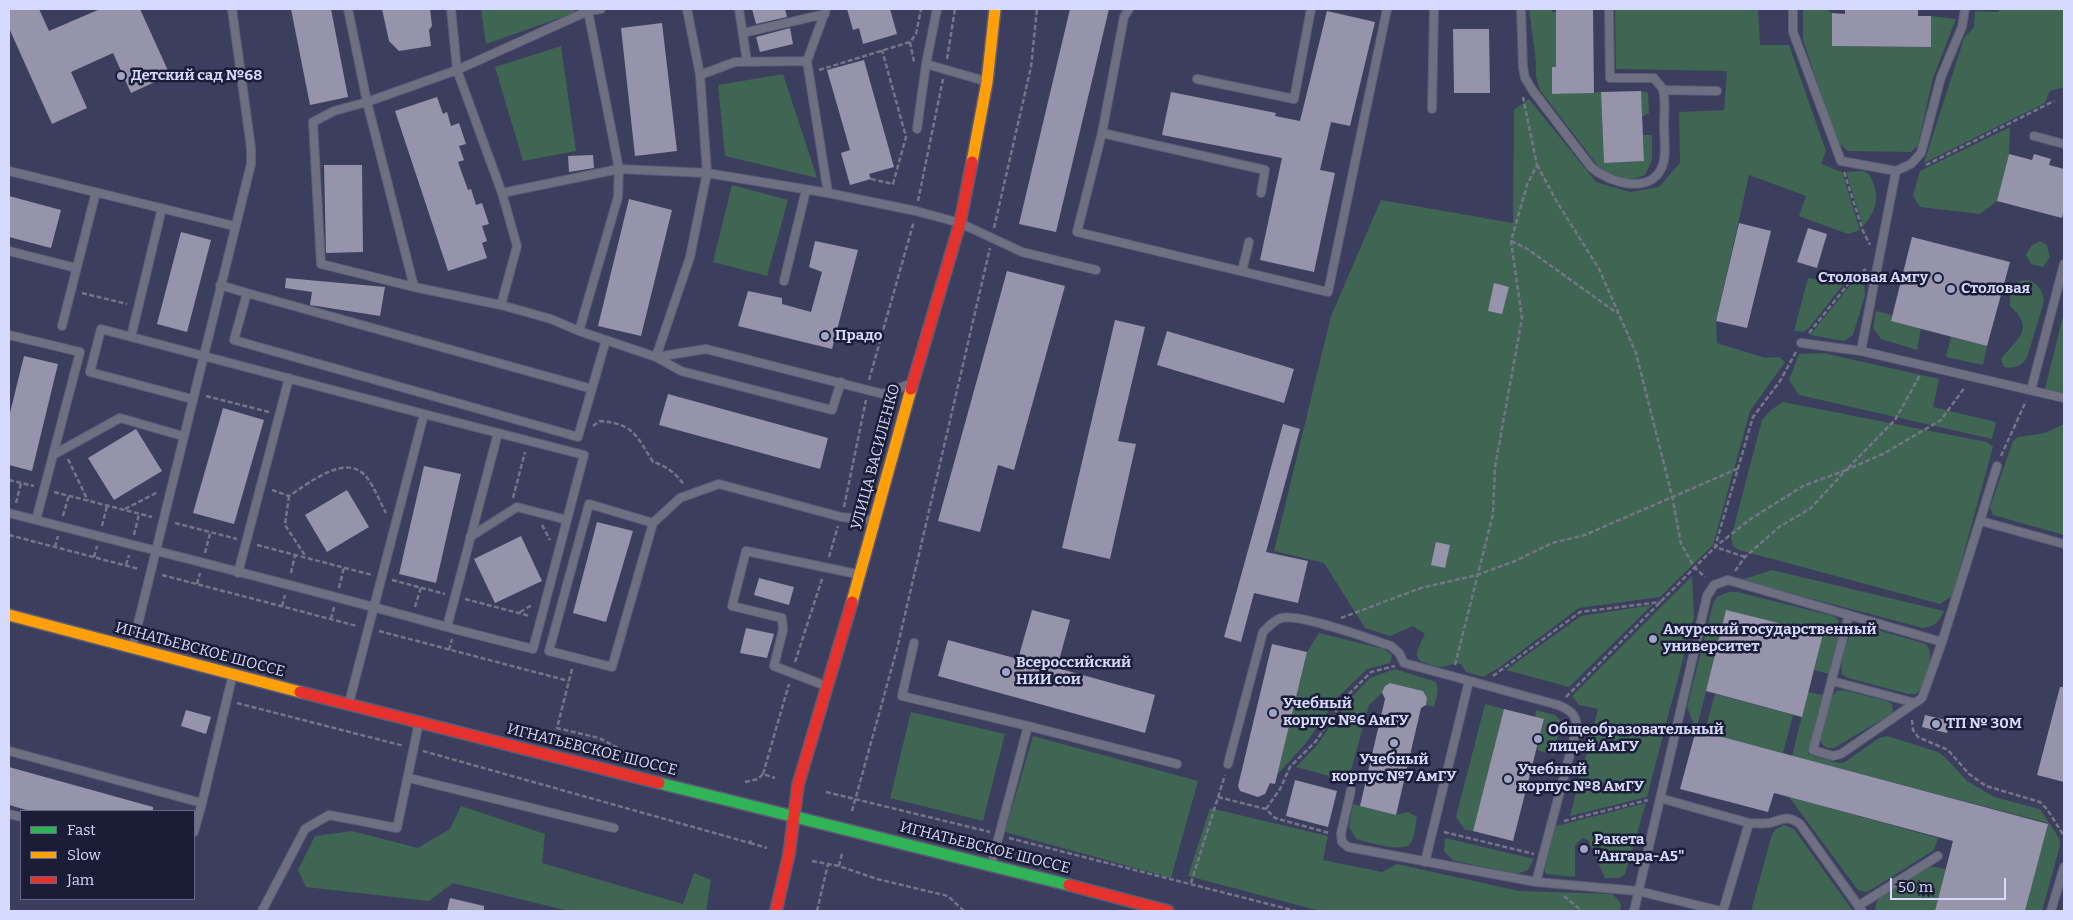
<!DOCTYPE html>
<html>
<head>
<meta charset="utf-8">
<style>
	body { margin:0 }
	#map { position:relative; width:2073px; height:920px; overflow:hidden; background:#3c3e5d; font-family:Bitter,serif }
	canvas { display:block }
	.frame { position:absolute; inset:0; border:10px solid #d4d9fd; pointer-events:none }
	.legend { position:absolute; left:20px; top:810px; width:175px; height:90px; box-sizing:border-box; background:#1b1d37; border:1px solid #656886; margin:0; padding:6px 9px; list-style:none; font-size:15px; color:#d4d9fd }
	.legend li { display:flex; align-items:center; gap:10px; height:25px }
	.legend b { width:25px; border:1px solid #656886 }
	.scale { position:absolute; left:1890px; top:878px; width:116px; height:22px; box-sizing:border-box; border:2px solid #d4d9fd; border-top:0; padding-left:6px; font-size:15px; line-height:18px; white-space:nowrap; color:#d4d9fd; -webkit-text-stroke:4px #1b1d37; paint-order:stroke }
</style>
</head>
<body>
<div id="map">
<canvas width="2073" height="920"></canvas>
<div class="frame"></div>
<ul class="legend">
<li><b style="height:6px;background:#30b455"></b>Fast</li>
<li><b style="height:6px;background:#ff9f0a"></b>Slow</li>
<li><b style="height:6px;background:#e5322d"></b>Jam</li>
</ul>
<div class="scale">50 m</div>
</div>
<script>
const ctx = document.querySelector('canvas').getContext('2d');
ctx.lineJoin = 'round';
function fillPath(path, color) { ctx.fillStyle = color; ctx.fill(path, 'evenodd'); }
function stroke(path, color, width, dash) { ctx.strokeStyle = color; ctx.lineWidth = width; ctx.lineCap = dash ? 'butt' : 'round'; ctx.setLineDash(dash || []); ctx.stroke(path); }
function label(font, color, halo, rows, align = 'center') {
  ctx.font = font + ' Bitter,serif'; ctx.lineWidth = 5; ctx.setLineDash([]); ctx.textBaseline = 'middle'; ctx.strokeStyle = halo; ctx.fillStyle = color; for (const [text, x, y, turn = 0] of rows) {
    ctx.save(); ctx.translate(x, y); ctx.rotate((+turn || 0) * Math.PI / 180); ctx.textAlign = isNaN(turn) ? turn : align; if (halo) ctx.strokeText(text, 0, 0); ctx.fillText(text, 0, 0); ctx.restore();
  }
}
fillPath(new Path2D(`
	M481,9H574V13L486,44Z
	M1529,9H1551L1552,12H1556V67H1552V94L1601,92L1604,163L1644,161L1643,135H1652V160L1645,175L1636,178L1625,179L1601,170L1540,90L1536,77V62Z
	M1615,9H1758L1760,45H1789L1826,151L1821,164L1842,172L1860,230L1848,234L1799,216L1806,196L1749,175L1716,321L1717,343L1765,358L1779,357L1785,362L1750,411L1713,545L1660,597L1579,608L1500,667L1483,677L1466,672L1461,664C1452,662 1450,666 1442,667C1436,667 1431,665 1426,663C1409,659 1421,644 1425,634L1413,626L1390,636L1365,628L1324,563L1274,551L1331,316L1381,200L1513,223L1514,110L1529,99L1596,182L1630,192L1659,187L1680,163L1679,112L1724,110L1727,71L1616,69Z
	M1803,9H1827L1832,13V46L1930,47L1931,16L1956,19L1933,78L1918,145L1911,152L1847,151L1836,140L1803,40Z
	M1999,9H2064V87L2050,91L2045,103L1924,163L1964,38L1974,27L1975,11L1999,12Z
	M561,46L576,151L523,161L495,67Z
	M783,74L817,178L725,156L718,85Z
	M1641,91L1648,93L1649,113L1642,117Z
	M2010,127L2009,154L1997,201L1980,214L1920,207L1913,196L1920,171Z
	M1863,171L1869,174C1880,195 1879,208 1863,226L1846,172Z
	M732,185L788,200L767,276L713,262Z
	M2040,241L2047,245L2050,257L2043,267L2031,264L2026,255L2031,246Z
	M1857,277L1864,279L1865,295L1853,335L1844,341L1810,335Z
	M1808,278L1843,285L1808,329L1802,332L1794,331Z
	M2029,280C2039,285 2042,290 2044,301L2027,358C2020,367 2014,369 2004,367L2001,359C2017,338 2036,330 2010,306V290L2018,281Z
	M1876,311L1892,315L1891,321L1921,329L1917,350L1881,339L1873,328Z
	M2064,312V393L2045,389Z
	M1951,337L1987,346L1983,365L1946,357Z
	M1823,353L1939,379L1933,407L1996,422L1992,439L1799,395L1789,380L1799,354Z
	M1783,402L1987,442L1993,447L1952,596L1940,604L1739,550L1733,546L1731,538L1762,420L1771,410Z
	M2064,424V535L1993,515L1990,507L2013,441L2018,437L2045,433Z
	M1772,570L1944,611C1939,622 1935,626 1923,628L1741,580Z
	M1692,576L1694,617L1647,797L1570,816L1598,709L1579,705L1572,696Z
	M1728,592H1737L1833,616L1838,620L1840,631L1829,674L1814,670L1823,634L1727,611L1696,730L1687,707L1713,604L1717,597Z
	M1652,605L1569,687L1506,670L1581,616Z
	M1864,626L1926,644C1936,656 1926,684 1916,694H1908L1848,678L1842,674C1840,659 1847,638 1855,627Z
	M1319,633L1384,649L1392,655L1390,663L1367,669L1339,696L1306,743L1277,775L1307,652Z
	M1395,669L1436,682L1438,691L1434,707L1426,705L1427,698L1423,691L1391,683L1385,686L1382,693L1369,705L1348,781L1296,767L1317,745L1348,701L1370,678Z
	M1843,690L1887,701L1892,704L1893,710L1891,714L1834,748H1827L1822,744L1820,738L1832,696L1837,691Z
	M1808,692L1823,695L1808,754L1839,763L1845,762L1879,738L1887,736L1938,752L1945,757L1967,781L1994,797L2040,809L2059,838L2060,846L2042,911H2025L2048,823L1792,756Z
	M1715,694L1793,715L1783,753L1704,733Z
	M1485,704L1504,709L1473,831L1465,830L1456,817Z
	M1536,710L1555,715L1561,721L1554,755L1537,750L1544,720L1535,717Z
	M911,712L1005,734L983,821L890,798Z
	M1033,736L1198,781L1171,878L1005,832Z
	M1789,797L1938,838L1934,850L1874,888L1866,892L1858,890Z
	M1646,803L1625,874L1619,878H1605L1588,840L1582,838L1575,846V877L1546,874L1544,869L1556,826Z
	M1353,804L1396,815L1408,812L1417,817C1415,825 1415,838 1410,844C1402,853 1368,842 1356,839L1349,827Z
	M461,806L545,834L542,863L683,904L694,873L711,880L706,911H569L453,883L429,901L306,887L298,870L315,836L352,831L418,848L450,829Z
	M1210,808L1328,836L1323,860L1382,872L1397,864L1519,891L1612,894C1618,899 1623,903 1620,911H1320L1188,876Z
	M1784,825L1794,829L1853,911H1751L1772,834L1776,829Z
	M1445,838L1534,859L1528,870L1516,874L1452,860L1444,851Z
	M1930,866L1946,869L1935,911H1875L1876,904L1880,896Z`), '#3f6553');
fillPath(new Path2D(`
	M9,9H39L49,31L100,9H140L170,75L131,93L113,53L71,72L87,108L52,124L9,28Z
	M291,9H331L348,97L310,105Z
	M382,9H430L432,26L429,30L431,46L399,51L389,41Z
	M752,9H785L787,17L756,24Z
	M847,9H890L897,34L863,44L859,28L853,30Z
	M1070,9H1109L1056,232L1019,224Z
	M1556,9H1593L1594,93L1552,94V67H1556Z
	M1845,9H1918V16H1931V47L1832,46V13L1845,14Z
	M1327,11L1375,22L1350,126L1331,122L1320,170L1335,173L1314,272L1260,260L1282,158L1162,135L1171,92L1276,113L1275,116L1300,121Z
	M662,23L677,151L635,156L621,28Z
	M790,28L793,44L760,52L756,37Z
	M1453,29H1489L1490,93H1454Z
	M864,60L894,167L869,174L871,179L850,185L841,153L850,150L827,70Z
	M1641,91L1644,161L1604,163L1601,92Z
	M437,97L443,114L447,112L451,126L459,123L466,144L459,146L464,160L458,162L468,190L471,189L476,205L482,203L489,224L482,226L487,241L482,243L487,258L448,271L395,111Z
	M2009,154L2032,160L2034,154L2051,159L2049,165L2064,169V208L2062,218L1997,201Z
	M593,155L594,168L569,172L568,156Z
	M324,165H362L363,252L326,253Z
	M9,196L61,210L51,248L9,237Z
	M629,199L672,210L641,336L598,326Z
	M1739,223L1771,231L1747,328L1716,321Z
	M1808,228L1827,234L1817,268L1797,262Z
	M181,232L211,240L187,332L157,324Z
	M1912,237L2010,262L1987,346L1891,321Z
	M815,241L858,250L832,349L738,326L748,291L782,298V304L811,312L822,272L809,267Z
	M1007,271L1065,286L1014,470L998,465L980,532L938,521Z
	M286,278L385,287L380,316L310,305L312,292L285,288Z
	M1494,283L1509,287L1502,314L1488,311Z
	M1115,320L1145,327L1118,441L1136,444L1110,559L1062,548Z
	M1167,331L1294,369L1284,403L1157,365Z
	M24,356L58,364L32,471L9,465V417Z
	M668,394L828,438L820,469L659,425Z
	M223,408L264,420L234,524L193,513Z
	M1283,424L1300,429L1266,552L1308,561L1298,603L1254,593L1241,642L1224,637Z
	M136,429L162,471L114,500L88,458Z
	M424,466L461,474L436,583L399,574Z
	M347,490L369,527L327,552L305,515Z
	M597,522L633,531L606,622L573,613Z
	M521,536L542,581L495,603L474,559Z
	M1436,542L1450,545L1445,568L1431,565Z
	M759,578L794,587L789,605L754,595Z
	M1032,610L1070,620L1057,668L1155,695L1145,733L938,676L948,640L1018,659Z
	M1726,610L1823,634L1802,717L1706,691Z
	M746,628L774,634L767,658L740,653Z
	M1272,644L1307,652L1275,784L1270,783L1265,794L1258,797L1240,791L1238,786Z
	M1390,683L1423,691L1427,698L1426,705L1421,708L1396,815L1360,806L1385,699L1382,692L1385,686Z
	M2060,687H2064V782L2037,775Z
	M1504,709L1544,719L1513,841L1473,831Z
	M186,710L211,717L206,734L181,726Z
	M1925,715L1950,721L1947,733L1922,727Z
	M1696,730L2048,824L2025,911H1935L1953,841L1774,793L1768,812L1680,789Z
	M9,767L153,807V811H30L9,805Z
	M1295,780L1337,791L1328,827L1286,816Z
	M450,898L484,906V911H447Z`), '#9694aa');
const lane = new Path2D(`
	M348,9L367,102L334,111L313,122L321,264L414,287
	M451,9L457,70L588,11V9
	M687,9L700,75L707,173L619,169L618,197L579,331L656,357L681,371L832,410L841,382
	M739,9L747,62
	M826,9L807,61L828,193
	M937,9L926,64L985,81
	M1129,9L1124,17L1102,133L1077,232L1328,292L1387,9
	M1521,9L1523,67L1525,78L1533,91L1591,167C1610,184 1657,197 1664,160C1666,150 1664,136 1664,125C1664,115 1666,100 1663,90C1662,86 1656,82 1654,78H1610L1609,9
	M1793,9V32L1841,161L1896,171L1861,351
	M743,33L825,14
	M700,75L735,62L807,61
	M1197,79L1294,99L1311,9
	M1663,90L1717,91
	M1432,109L1434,9
	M917,129L926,64
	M1102,133L1265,170L1261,193
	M2034,136L2064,144
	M9,171L234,226
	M1896,171L1911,164L1921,153L1941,77L1962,27L1965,9
	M9,251L76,268
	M1242,271L1249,242
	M784,281L806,190
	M220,285L247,293L234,340L578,437L606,340
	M247,293L592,389
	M501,305L414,287L367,102L457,70L502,193
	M62,326L96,192
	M579,331L551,319L501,305L517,246L502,193L619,169L588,11L601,9
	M9,335L80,352L36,520L9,513
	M131,337L162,208
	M1801,343L1861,351L2064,398
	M907,385L883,394L706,349L656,357L690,257L707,173L828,193L916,211L960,223L1022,252L1096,270
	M2031,390L2064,264
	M192,399L90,372L101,329L424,414
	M53,455L120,418L183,436
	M36,520C175,556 315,590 454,629L533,649L584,455L424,414L349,703
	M1981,521L2064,544
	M653,523L589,504L549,651L612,667L653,523L680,498L719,484L841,517L873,520
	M470,537L517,507L567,520
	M238,573L289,378
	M1849,615L1813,750L1833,756L1841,754L1922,698L1942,642
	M447,627L498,433
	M914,643L902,696L1028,726L992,862
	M133,644L251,164V148L232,9
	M1832,681L1915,703
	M826,686L774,666L783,630L782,618L732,606L746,551L857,574
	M1028,726L1177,764
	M9,751L202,803L232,678
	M1228,764L1263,632C1269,626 1273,621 1281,618C1299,613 1370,639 1391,646L1399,653L1404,663L1558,705C1570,710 1576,714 1577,727L1536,882
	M409,778L614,828
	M1351,790L1341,834L1342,842L1348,847L1536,882L1638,891L1721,911
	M1660,798L1749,823L1723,911
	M9,814L21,817
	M1749,823C1756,823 1763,824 1770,823C1783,819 1788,815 1800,824L1862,911
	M194,832L202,803
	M1425,862L1469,681
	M1858,906L1938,856
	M262,911L305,829L329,815L397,828L418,727
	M1634,911L1707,596L1714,585L1728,580L1942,642L1997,466
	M2051,911L2064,867`);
const fast = new Path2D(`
	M659,783L1069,885`);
const slow = new Path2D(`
	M972,162L987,82L995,9
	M852,602L911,389
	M9,615L300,692`);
const jam = new Path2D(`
	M911,389L960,223L972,162
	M300,692L659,783
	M1069,885L1168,911
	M776,911L789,854L798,785L852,602`);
stroke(lane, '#5a5c77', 10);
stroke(fast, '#5a5c77', 14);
stroke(slow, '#5a5c77', 14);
stroke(jam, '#5a5c77', 14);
stroke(new Path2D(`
	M910,42L914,62
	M947,59L955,9
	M819,70L910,42L916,34L921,9
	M1537,165L1557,202L1599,269L1636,353L1672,496L1681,544L1695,568L1705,577
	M1926,165L2054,101
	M1844,172L1863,231L1870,245
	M871,179L893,184L906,137L882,50
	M918,201L943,79
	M994,228L1031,67L1037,9
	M1511,241L1526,248L1617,313
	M82,293L127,304
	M1809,333L1853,278L1866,269
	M869,380L914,221
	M206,396L269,412
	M593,426L600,421C634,424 636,435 653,462C665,465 677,474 684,485
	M2001,456L2026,401
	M68,459L88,501
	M9,480L34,486
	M272,490L289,496C308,484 348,450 368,479C375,489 380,502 386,513
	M54,492L152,517
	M289,496L285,525L306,557
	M513,498L525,452
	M16,503L21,483
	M844,507L866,400
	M125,509L158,492
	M63,516L69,495
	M175,523L237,539
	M542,525L550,540
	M102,526L107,506
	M9,535L139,569
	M134,535L139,514
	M257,545L372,575
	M55,547L58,536
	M205,553L210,533
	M94,557L97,546
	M829,557L838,526
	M1745,557L1715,547L1749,520L1803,486L1846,470L1895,420L1920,375
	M126,565L129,555
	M1735,571L1745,557L1779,527L1811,508L1846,470L1883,454L1941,420L1965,387
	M291,573L295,555
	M162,575L357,626
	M392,580L445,594
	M197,584L200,573
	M339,588L344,567
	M465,599L530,616
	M282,606L285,595
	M415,607L421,587
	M520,612L532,605
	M1341,618L1421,588L1477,575L1515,561L1552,543L1585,535L1739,468
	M331,619L334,607
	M379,631L569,681
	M449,650L452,639
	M795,662L822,579
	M1455,665L1493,514L1495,467L1522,318L1511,241L1527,185L1537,165L1523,97
	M572,669L557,728L599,738L628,753
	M1493,676L1580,612L1661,602
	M1566,697L1715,547L1753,417L1780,381L1796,352
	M237,703L404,746
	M1912,720L1913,730L1918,737L1948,750L1969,774L1986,786L2040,802L2047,809L2064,836
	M423,751L750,843L751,839
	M763,774L789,684
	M745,782L758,779L763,774L775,778
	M826,792L990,832
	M1218,797L1266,809L1275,818L1329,833
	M1266,809L1280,789L1290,767L1316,741L1345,698L1371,672L1395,666
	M852,811L897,649L990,248
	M1564,821L1648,800
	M1444,832L1534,854
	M1009,838L1296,911
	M750,843L767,848
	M812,861L839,866L877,879L948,896L964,911
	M839,866L842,853
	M1191,883L1225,775
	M1564,896L1582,911
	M817,911L828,864`), '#747688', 2.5, [5, 2.5]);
stroke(lane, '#6e7082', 8);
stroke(fast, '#30b455', 11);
stroke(slow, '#ff9f0a', 11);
stroke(jam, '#e5322d', 11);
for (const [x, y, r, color] of [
	[121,76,5,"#9fa3c5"],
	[1938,278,5,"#9fa3c5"],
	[1951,289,5,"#9fa3c5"],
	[825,336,5,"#9fa3c5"],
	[1653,639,5,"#9fa3c5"],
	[1006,672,5,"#9fa3c5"],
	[1273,713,5,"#9fa3c5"],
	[1936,724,5,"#9fa3c5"],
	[1538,739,5,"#9fa3c5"],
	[1394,743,5,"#9fa3c5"],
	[1508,779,5,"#9fa3c5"],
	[1584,849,5,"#9fa3c5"]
]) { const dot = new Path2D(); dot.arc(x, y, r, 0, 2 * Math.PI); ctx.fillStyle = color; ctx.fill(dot); stroke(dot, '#1b1d37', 2); }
label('bold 15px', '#d4d9fd', '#1b1d37', [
	["Детский сад №68",131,76],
	["Столовая Амгу",1928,278,"right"],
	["Столовая",1961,289],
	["Прадо",835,336],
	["Амурский государственный",1663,630],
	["университет",1663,647],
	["Всероссийский",1016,663],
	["НИИ сои",1016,680],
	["Учебный",1283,704],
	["корпус №6 АмГУ",1283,721],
	["ТП № 30М",1946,724],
	["Общеобразовательный",1548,730],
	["лицей АмГУ",1548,747],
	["Учебный",1394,760,"center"],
	["корпус №7 АмГУ",1394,777,"center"],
	["Учебный",1518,770],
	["корпус №8 АмГУ",1518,787],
	["Ракета",1594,840],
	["\"Ангара-А5\"",1594,857]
], 'left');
label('15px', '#d4d9fd', '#1b1d37', [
	["УЛИЦА ВАСИЛЕНКО",876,457,-75],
	["ИГНАТЬЕВСКОЕ ШОССЕ",200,650,15],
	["ИГНАТЬЕВСКОЕ ШОССЕ",592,750,14],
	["ИГНАТЬЕВСКОЕ ШОССЕ",985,848,14]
]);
</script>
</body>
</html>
